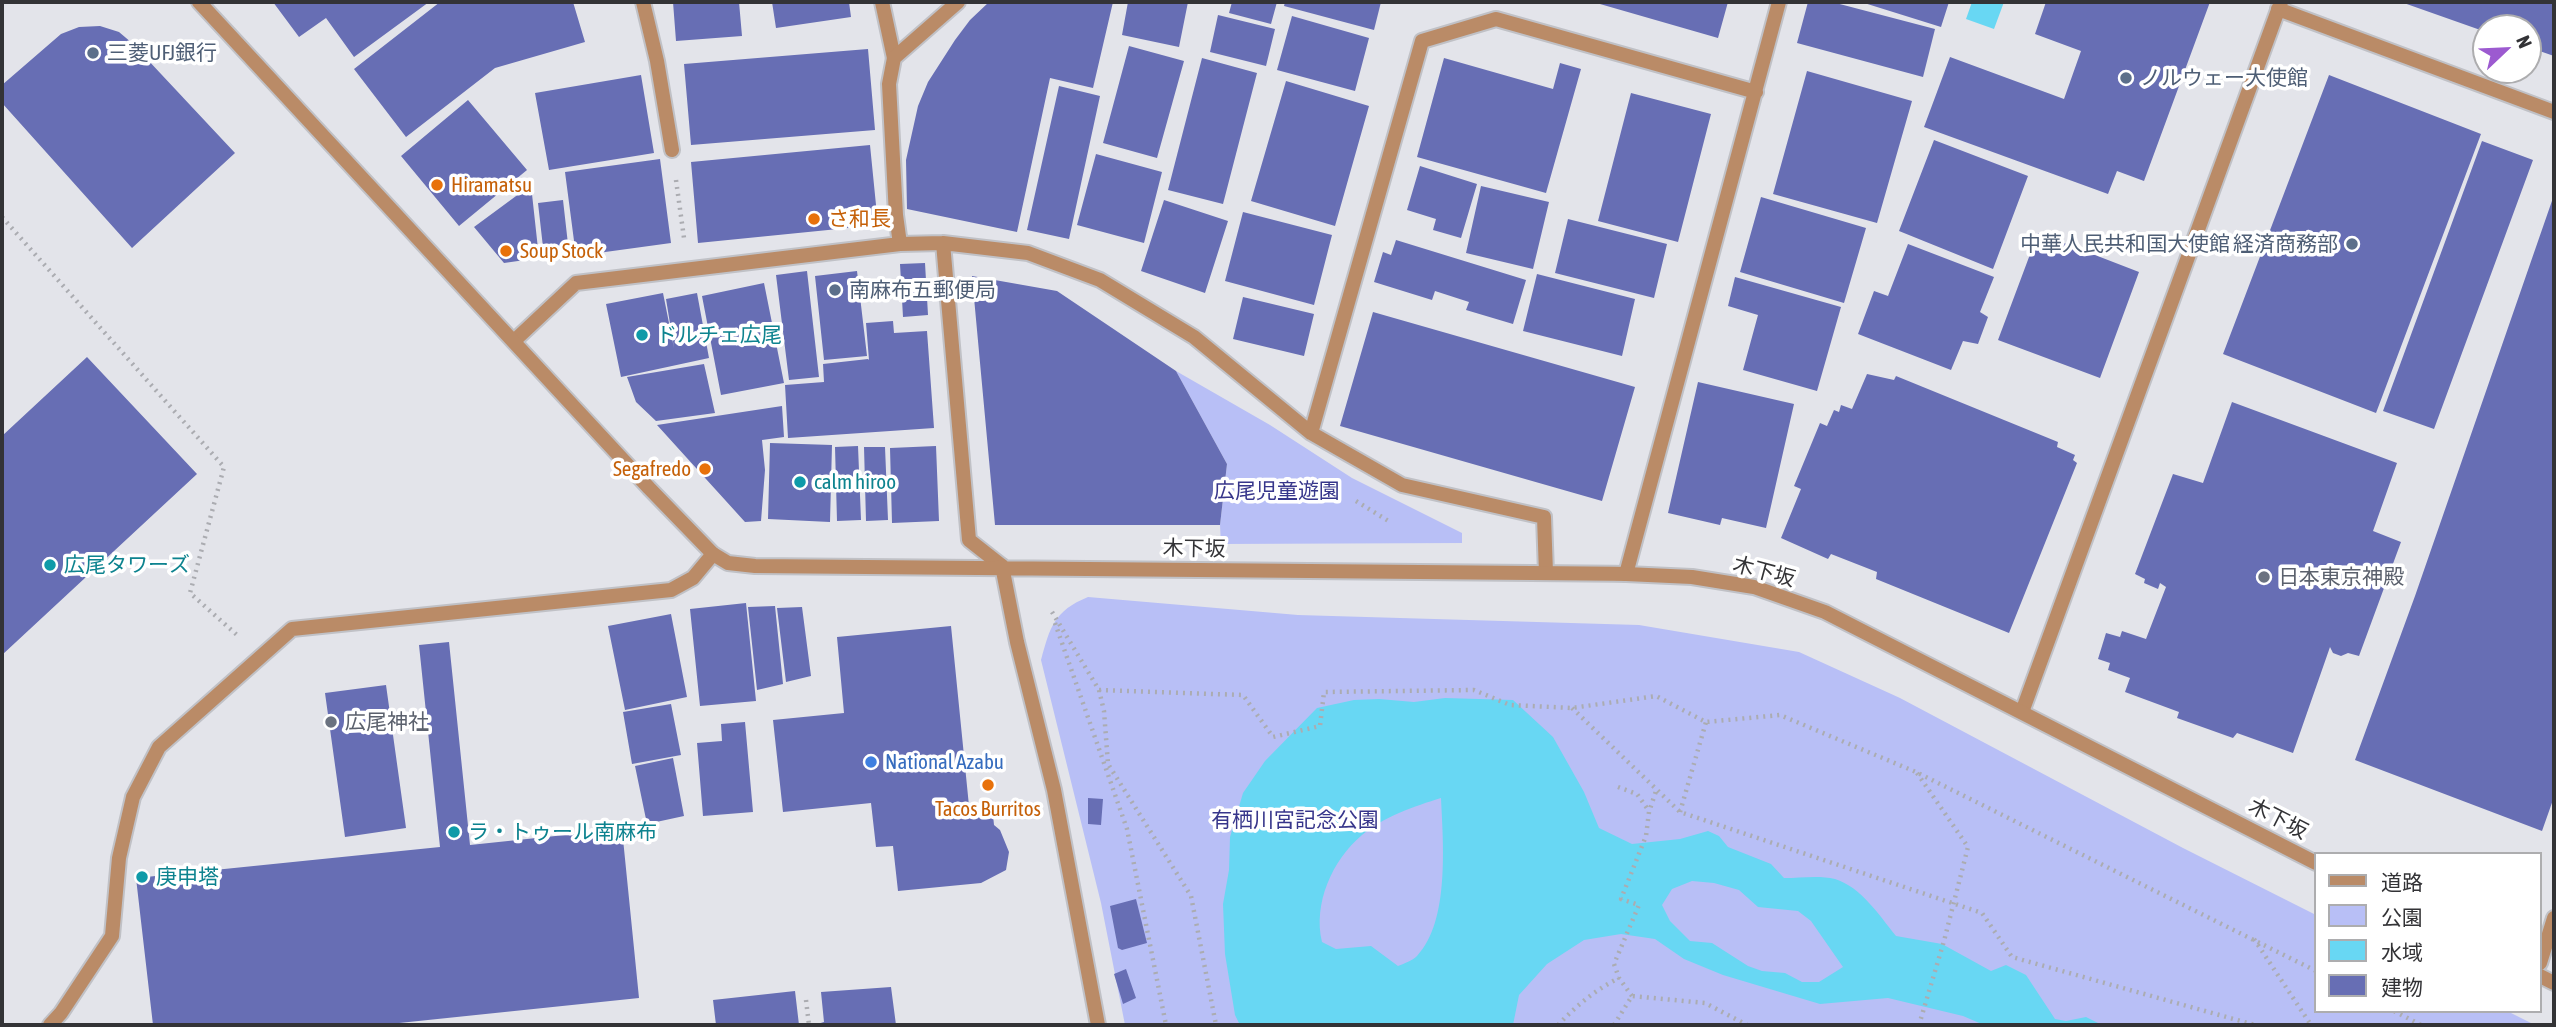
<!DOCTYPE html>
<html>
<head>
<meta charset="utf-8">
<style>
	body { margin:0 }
	#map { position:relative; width:2556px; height:1027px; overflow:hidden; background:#e3e4ea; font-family:"Asap Condensed","Noto Sans JP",sans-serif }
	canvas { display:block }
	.frame { position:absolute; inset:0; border:4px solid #333336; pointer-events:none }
	.legend { position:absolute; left:2314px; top:852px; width:228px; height:161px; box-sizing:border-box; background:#fff; border:2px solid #adadaf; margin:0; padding:9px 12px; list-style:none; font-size:21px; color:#333336 }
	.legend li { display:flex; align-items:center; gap:14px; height:35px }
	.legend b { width:35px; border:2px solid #adadaf }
	.north { position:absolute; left:2472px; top:14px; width:70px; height:70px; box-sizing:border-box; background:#fff; border:2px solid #adadaf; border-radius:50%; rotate:67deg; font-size:19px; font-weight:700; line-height:28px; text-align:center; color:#333336 }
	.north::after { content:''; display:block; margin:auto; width:24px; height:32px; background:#9c5ad0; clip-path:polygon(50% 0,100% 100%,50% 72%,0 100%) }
</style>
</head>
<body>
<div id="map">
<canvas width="2556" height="1027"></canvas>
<div class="frame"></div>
<ul class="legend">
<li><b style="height:9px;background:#ba8b67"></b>道路</li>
<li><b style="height:19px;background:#b8bff6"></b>公園</li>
<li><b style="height:19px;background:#68d7f3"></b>水域</li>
<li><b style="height:19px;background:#676eb4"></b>建物</li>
</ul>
<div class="north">N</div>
</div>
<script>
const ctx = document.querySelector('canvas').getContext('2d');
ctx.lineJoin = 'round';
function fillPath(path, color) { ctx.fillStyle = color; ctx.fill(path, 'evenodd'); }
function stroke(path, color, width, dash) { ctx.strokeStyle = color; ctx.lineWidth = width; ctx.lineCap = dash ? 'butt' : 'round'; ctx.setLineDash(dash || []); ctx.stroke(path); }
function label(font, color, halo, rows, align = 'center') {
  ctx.font = font + ' "Asap Condensed","Noto Sans JP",sans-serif'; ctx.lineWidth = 7; ctx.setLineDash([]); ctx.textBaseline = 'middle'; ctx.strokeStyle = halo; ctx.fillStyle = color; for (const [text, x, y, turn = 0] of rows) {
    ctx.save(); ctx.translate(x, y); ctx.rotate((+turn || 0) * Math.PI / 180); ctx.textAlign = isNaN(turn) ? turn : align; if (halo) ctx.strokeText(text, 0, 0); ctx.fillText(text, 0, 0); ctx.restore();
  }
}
fillPath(new Path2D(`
	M1176,371L1270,425L1352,478L1462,533V543L1221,544L1220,525L1227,464Z
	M1088,597L1298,615L1639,625L1799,652L1900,698L2183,848L2316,915V1011H2507L2535,1025H1125L1101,903L1041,660C1050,627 1054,611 1088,597Z`), '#b8bff6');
fillPath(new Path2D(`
	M1972,2H2004L1994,29L1966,19Z
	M1445,698L1513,700L1553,737L1584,792L1599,828L1632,844L1680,839L1708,831L1719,836L1728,847L1771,864L1784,878C1800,878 1819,875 1835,879C1861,887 1879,915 1896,936L1942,944L1991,971L2006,965L2026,975L2055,1019L2066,1021L2086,1017L2102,1025H1984L1963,1016L1888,998L1820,1004L1723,975L1684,959L1655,939L1621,934L1584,940L1547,964L1519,995L1513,1025H1240L1235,1015L1225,954L1223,904L1229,870L1230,837L1243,793L1265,761L1317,708L1354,700L1379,699L1414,702ZM1441,798C1443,843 1450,921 1417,956C1412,961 1405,963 1398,966L1371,946L1336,949L1322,942C1313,904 1332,860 1362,835C1383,817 1415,806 1441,798ZM1692,881L1714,883L1739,890L1758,907L1798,911L1811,921L1843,967L1819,982H1802L1785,973L1762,971L1748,966L1712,943L1690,941L1670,921L1662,905L1672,889Z`), '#68d7f3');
fillPath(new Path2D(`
	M273,2H429L354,57L326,18L299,37Z
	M440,2H573L585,42L495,68L406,137L354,69Z
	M673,2H739L742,36L676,41Z
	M772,2H849L851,17L776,28Z
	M989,2H1113L1093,88L1050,78L1017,232L907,209L906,160L918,106L928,82L955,40L970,20Z
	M1128,2H1188L1179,47L1122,35Z
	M1232,2H1277L1271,24L1229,13Z
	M1285,2H1381L1374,30L1284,6Z
	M1593,2H1728L1718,38Z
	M1808,2H1832L1935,29L1923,77L1797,43Z
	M1861,2H1949L1941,27Z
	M2046,2H2210L2144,181L2117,171L2108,194L1924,127L1950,57L2064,99L2081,51L2035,34Z
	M2401,2H2554V56L2528,47V28H2486V32Z
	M1218,15L1275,29L1266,66L1210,52Z
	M1292,16L1369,38L1355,91L1277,70Z
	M100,26L119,32L132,43L235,153L132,248L2,103V85L61,34L79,27Z
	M1129,46L1184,61L1157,158L1103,143Z
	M868,49L875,130L691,145L684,64Z
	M1202,58L1257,73L1223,204L1168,190Z
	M1444,58L1553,89L1560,63L1581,69L1546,193L1417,157Z
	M1807,71L1912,101L1877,223L1773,194Z
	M641,75L654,153L549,170L535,93Z
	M2329,75L2481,134L2376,413L2223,354Z
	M1286,81L1369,106L1335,226L1251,201Z
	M1059,86L1100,96L1069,239L1027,230Z
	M1631,93L1711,114L1678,242L1598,221Z
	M468,100L527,170L459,226L401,156Z
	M1934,140L2028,176L1993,269L1899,231Z
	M2482,141L2533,160L2434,429L2383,411Z
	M870,145L878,225L698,243L691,162Z
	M1096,154L1162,172L1144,243L1077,225Z
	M660,159L671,243L576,256L565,172Z
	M1420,166L1477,184L1461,238L1433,230L1436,219L1407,210Z
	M531,185L539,258L504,263L474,227Z
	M1481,186L1549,202L1533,269L1466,253Z
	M2554,195V797L2542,831L2355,760L2415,596Z
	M1761,197L1866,228L1844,303L1740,272Z
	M563,200L569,253L544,256L538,203Z
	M1164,200L1228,221L1205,293L1141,271Z
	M1243,212L1332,235L1314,305L1225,281Z
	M1568,219L1667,244L1654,298L1555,273Z
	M2038,233L2139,272L2100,378L1998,340Z
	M1396,240L1526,280L1513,324L1466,310L1469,302L1435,291L1432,300L1374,282L1383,252L1391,255Z
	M1908,244L1994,277L1980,312L1988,317L1978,344L1963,341L1951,370L1858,334L1874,291L1888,296Z
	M925,263L928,315L903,317L900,264Z
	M807,271L819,377L789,380L776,275Z
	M857,271L867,356L824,360L815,276Z
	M1537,274L1635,299L1622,356L1523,331Z
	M972,276L1057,291L1176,371L1227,464L1220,525H995Z
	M1735,277L1841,307L1817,391L1743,370L1758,315L1728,306Z
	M764,283L784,383L721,395L702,296Z
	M663,293L674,348L666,299L697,293L709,358L621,377L606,304Z
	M1243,297L1314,314L1304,356L1233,339Z
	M1373,312L1635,387L1602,501L1340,426Z
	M893,321L894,333L927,331L934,428L788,438L785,385L824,382L823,364L868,359L869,360L866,323Z
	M87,357L197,474L2,655V436Z
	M704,364L715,413L656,421L636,402L627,377Z
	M1867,374L1894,380L1896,376L2058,442L2057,447L2075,455L2073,460L2077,463L2009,633L1876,579L1877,572L1831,554L1828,559L1781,538L1801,489L1794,486L1820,423L1827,426L1834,410L1839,412L1841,405L1852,409Z
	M1698,382L1794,404L1766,528L1722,518L1720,525L1668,513Z
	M2232,402L2397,463L2373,531L2401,542L2359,656L2348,653L2341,656L2333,653L2330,647L2293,753L2237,733L2233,738L2177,718L2179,712L2125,692L2130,678L2108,670L2110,663L2098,659L2106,633L2120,637L2122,631L2146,639L2166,587L2160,583L2158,589L2144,583L2145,579L2135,574L2173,474L2203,483Z
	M782,406L784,437L762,440L765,470L761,521L745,522L657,425Z
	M770,443L832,445L830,522L768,519Z
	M858,446L861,520L837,521L835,447Z
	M936,446L939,521L892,523L890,448Z
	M864,447H885L888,520L866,521Z
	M746,603L756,701L700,706L690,609Z
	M775,606L783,684L757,690L748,607Z
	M802,607L811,676L786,682L777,608Z
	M671,614L687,697L625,710L608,626Z
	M951,626L970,816L993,815L994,825L1000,830L1009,852L1006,870L981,883L898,891L893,846L876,847L871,803L783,812L773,720L844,713L837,637Z
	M449,642L470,845L622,829L639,998L380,1025H153L136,878L440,847L419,645Z
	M386,685L406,828L345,837L325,693Z
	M671,704L681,755L632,764L623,712Z
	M745,722L753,812L703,816L697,743L722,741L721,724Z
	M673,758L684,816L647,824L635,766Z
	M1088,798L1103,799L1101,825L1088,824Z
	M1136,899L1147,943L1122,950L1118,948L1110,906Z
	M1126,969L1136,998L1123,1004L1114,974Z
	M891,987L896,1025H814L824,1022L821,992Z
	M795,991L799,1025H716L713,1000Z`), '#676eb4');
const service = new Path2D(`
	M643,2L657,61L672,150
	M882,2L894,58`);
const minor = new Path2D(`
	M2278,9L2554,112
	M943,243L969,540L1002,566
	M900,244L896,215L889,84L894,58L958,2
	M514,341L576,283L900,244L943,243L1028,253L1100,280L1194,337L1311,433L1402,485L1544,517L1546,573
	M1311,433L1422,41L1496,19L1756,92
	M1626,574L1779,2
	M2022,712L2281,2
	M2540,963L2554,918
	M50,1025L61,1013L112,936L119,858L133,797L159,747L292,629L671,590L693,578L713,554`);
const tertiary = new Path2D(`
	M199,2L649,488L713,554L728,563L755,566C1046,567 1336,570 1626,574L1692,577L1754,587L1825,612L2316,863
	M1002,566L1017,642L1054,790L1098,1025
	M2540,976L2554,983`);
stroke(service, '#c0c1c6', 18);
stroke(minor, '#c0c1c6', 18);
stroke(tertiary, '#c0c1c6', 18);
stroke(new Path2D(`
	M676,180L684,238
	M2,217L224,467L190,593L237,635
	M1356,501L1390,522
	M1052,612L1099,690L1104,711L1108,764L1191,896L1216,1025
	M1055,623L1127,829L1166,1025
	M1099,690L1243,695L1273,737L1320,726L1324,692L1474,690L1510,705L1572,708L1656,696L1706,722L1780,715L1916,772L2316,971
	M1572,708L1680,812L1982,913L2012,957L2255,1025
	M1917,773L1968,847L1944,941L1919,1025
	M1618,787L1637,794L1649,811
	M1680,812L1706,722
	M2254,939L2311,1025
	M1632,996L1619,978L1614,964L1639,905L1621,899L1646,836L1649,812L1656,791
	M806,1000L809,1025
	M2394,1011L2421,1025
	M1558,1025C1576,1006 1595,990 1619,978
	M1614,1025L1632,996L1705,1003L1747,1025`), '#abacb1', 4.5, [2, 5]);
stroke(service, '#ba8b67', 14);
stroke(minor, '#ba8b67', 14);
stroke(tertiary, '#ba8b67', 14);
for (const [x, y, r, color] of [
	[93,53,7,"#5c6f8a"],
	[2126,78,7,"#5c6f8a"],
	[437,185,7,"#e8710a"],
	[814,219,7,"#e8710a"],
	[2352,244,7,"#5c6f8a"],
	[506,251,7,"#e8710a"],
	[835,290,7,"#5c6f8a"],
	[642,335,7,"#0f9aa8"],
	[705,469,7,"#e8710a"],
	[800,482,7,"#0f9aa8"],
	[50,565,7,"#0f9aa8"],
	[2264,577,7,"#6b7280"],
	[331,722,7,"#6b7280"],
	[871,762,7,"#3f7fe0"],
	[988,785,7,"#e8710a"],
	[454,832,7,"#0f9aa8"],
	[142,877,7,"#0f9aa8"]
]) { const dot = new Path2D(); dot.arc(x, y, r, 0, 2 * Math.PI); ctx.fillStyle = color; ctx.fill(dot); stroke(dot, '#fff', 2.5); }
label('21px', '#4e5e75', '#fff', [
	["三菱UFJ銀行",107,53],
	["ノルウェー大使館",2140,78],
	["中華人民共和国大使館 経済商務部",2338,244,"right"],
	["南麻布五郵便局",849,290]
], 'left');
label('21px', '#c56008', '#fff', [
	["Hiramatsu",451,185],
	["さ和長",828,219],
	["Soup Stock",520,251],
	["Segafredo",691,469,"right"],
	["Tacos Burritos",988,809,"center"]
], 'left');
label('21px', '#0d838f', '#fff', [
	["ドルチェ広尾",656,335],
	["calm hiroo",814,482],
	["広尾タワーズ",64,565],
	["ラ・トゥール南麻布",468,832],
	["庚申塔",156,877]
], 'left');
label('21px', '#37368b', '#fff', [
	["広尾児童遊園",1277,491],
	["有栖川宮記念公園",1295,820]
]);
label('21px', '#333336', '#fff', [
	["木下坂",1194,549,1],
	["木下坂",1764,572,15],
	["木下坂",2278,819,27]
]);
label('21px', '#5b616d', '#fff', [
	["日本東京神殿",2278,577],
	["広尾神社",345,722]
], 'left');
label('21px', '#366cbe', '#fff', [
	["National Azabu",885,762]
], 'left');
</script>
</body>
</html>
